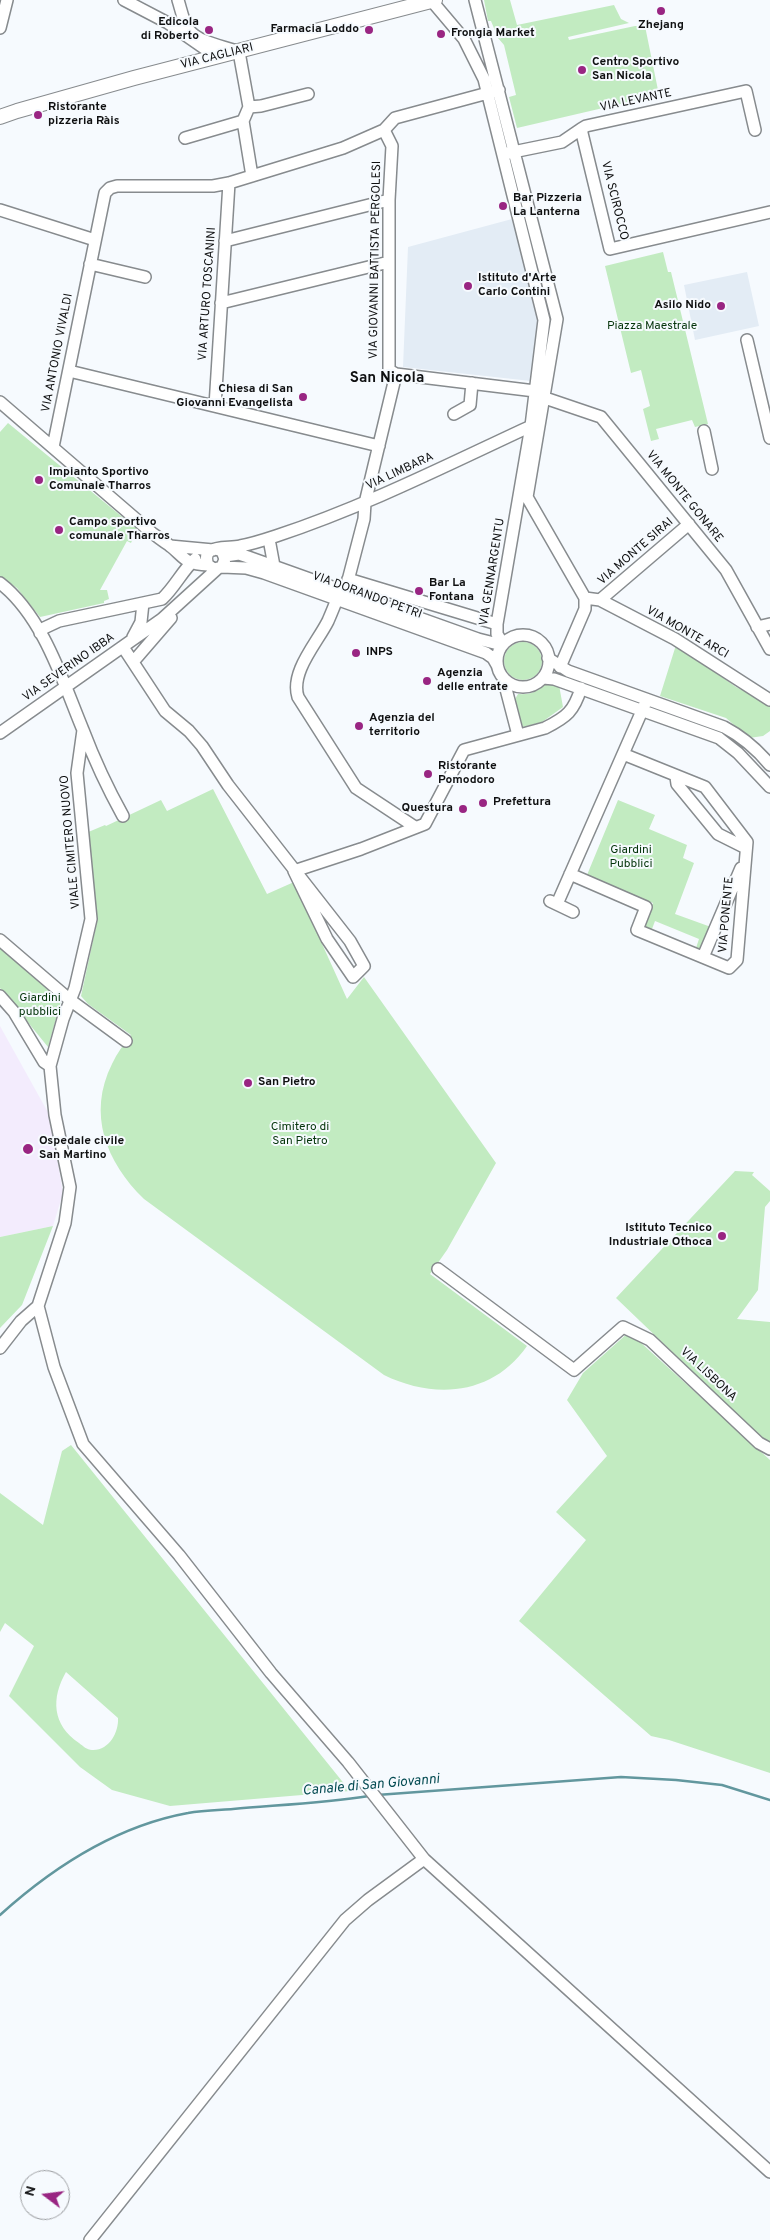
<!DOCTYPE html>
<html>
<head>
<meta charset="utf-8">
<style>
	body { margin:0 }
	#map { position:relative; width:770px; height:2240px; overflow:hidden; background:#f6fafe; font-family:Overpass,sans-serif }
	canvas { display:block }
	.north { position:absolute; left:20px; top:2170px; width:50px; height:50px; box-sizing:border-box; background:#f6fafe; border:1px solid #9a9c9f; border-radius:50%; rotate:285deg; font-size:14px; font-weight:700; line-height:20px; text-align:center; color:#0f1011 }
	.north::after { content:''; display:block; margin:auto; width:18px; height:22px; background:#992582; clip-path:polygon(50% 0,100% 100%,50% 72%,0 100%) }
</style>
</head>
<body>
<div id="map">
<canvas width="770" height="2240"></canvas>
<div class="north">N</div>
</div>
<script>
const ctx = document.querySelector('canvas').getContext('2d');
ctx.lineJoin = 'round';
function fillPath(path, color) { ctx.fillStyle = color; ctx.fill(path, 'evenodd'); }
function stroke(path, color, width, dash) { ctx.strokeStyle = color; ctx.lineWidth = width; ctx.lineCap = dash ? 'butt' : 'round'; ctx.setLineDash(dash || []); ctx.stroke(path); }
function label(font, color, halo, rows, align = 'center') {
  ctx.font = font + ' Overpass,sans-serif'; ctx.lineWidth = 4; ctx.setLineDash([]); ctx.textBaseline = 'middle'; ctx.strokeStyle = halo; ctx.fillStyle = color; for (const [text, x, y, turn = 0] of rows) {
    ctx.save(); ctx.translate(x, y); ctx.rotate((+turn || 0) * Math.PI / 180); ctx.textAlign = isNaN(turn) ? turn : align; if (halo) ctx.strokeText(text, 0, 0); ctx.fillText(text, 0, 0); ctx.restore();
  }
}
fillPath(new Path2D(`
	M512,219L540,324L531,381L403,367L408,247Z
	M747,272L759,326L695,340L684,285Z`), '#e3ecf5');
fillPath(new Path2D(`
	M0,1026L50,1116L63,1193L53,1226L0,1237Z`), '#f3ecfd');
fillPath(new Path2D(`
	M484,0H510L517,25L614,5L621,19L629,23L568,37L569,40L635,26H645L659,95L517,128L509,97L516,95L504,45L498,38L491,21H488Z
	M663,252L668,272H671L708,424L695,427L692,420L656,429L659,439L651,441L643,409L650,406L641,370L631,373L605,266Z
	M8,423L137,529L131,543L127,541L100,590H107L109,599L104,601V603L40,617L17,588L0,576V432Z
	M504 661a19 19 0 1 1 38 0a19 19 0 1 1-38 0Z
	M676,645L736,687L770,705V731L763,736L749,738L726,718L660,696Z
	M548,682L559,685L563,707L542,722L523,727L514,701L518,694C531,695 539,691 548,682Z
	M213,789L267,894L294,882L347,999L364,977L496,1163L447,1250L430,1274L527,1346C493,1395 435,1400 384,1375L144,1199C106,1162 87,1114 112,1064C117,1053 124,1044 131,1035L88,1004L81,996L97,922L86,833L105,825L106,826L161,800L167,811Z
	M618,800L655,815L649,829L687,845L683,858L694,863L675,914L711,927L703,951L696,948L699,939L655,921L652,929L643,926L653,903L587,875Z
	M0,944L61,1001L48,1047L0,988Z
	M735,1171L754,1172L752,1175L770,1191V1201L765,1207L758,1290L737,1319L770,1322V1442L765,1441L616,1298Z
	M53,1226L22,1305L0,1328V1237Z
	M629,1332L770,1460V1773L669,1740L651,1736L519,1621L586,1540L556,1512L607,1456L567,1400L583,1373Z
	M71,1445L350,1791L170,1806L112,1790L80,1767L9,1696L34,1646L5,1623L0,1632V1493L43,1525L62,1451ZM66,1672L118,1718C119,1732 109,1751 92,1750C87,1750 83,1746 79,1743C52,1725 51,1698 66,1672Z`), '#c2ebc1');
stroke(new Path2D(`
	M377,1795L621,1777L676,1780L722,1785L770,1800
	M0,1915C52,1868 117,1826 188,1813C202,1810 218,1810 233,1809C278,1805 324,1803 369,1796`), '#62979e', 2.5);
const minor = new Path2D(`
	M124,0L168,23L217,57L219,54
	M178,0C181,9 183,22 189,30C199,43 224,46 239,52L249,107L243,121L252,176
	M431,0L464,39L484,79L544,320L531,426L497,624V634L503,644
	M475,0L557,319L527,497
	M0,28L7,0
	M249,107L261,106L308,94
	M581,129L586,126L746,91L755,130
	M185,138L243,121
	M508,153L562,142L581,129L610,249L770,212
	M0,210L95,240
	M225,241L389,200
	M90,264L145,277
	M221,303L389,262
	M747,340L770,438
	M69,371L379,446
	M396,374L535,391L545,398L601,417L726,570L770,649
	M0,402L152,533C158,537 163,541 169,545C185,557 183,564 208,565
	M215,406L229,183
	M454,414L470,405L472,383
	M704,431L712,469
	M53,447L105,193L110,188L117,186H213L229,183L343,148L384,130L395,118L499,90
	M527,497L585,598V609L560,667
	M269,539L274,566
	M170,546L213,550
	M216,549L222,551L225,559L222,567L214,569L208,565C206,560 205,555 210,551C217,546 231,548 240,546C252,544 264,540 276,536C364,507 447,465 531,426L535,427
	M225,556L239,554L248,557L478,639L502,645
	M222,567L246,568L264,573L486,653L493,658L497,665
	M348,579L497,624
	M0,583C43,616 63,682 83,730C94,759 108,789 123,816
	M345,592L364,519L365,503L396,374L389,370V200L392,146L384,130
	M585,598L600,600L675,639L770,700
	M337,599C334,607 331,614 328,621C317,643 290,672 298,697L356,788L415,827
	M600,600L689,524
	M757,627L770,624
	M40,633L44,628L59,621L162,599C175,587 182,571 195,559
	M497 661a26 26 0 1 1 52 0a26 26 0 1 1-52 0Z
	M133,637L141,622L143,603
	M123,647L165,711L189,731L202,746L228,785L350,941L364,966L353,977L327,939L294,871
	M548,658L568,671L724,727C743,737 756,748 770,765
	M133,662L171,618
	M543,678L554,679L719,738L738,753L770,787
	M506,681V689L518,735
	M0,733L162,619L217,569
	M676,777L677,784L718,834L746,848
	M294,871L361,849L425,824L464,750L545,728C567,717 574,711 581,688
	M570,874L646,907L637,930L729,968L737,960L747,842L705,787L623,754
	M550,901L573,912
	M557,904L645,704
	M0,940L70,1000L126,1041
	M703,957L741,868
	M0,996L14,1012L44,1062L50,1066
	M438,1269L574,1370L623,1327L650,1340L759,1443L770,1449
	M38,1306L54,1367L83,1444L179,1555L271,1673L348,1762L424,1859L368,1900L345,1920L90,2240
	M0,1348L21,1321L38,1306L65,1223L70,1187L55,1115L50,1066L63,1019L75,988L91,919L77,773L83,730
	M424,1859L770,2172`);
const major = new Path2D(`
	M0,117L17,111L134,78L435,0`);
stroke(minor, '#878b8e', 14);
stroke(major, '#878b8e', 16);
stroke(minor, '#fff', 11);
stroke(major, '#fff', 14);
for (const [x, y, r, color] of [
	[661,11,5,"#992582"],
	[209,30,5,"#992582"],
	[369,30,5,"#992582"],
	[441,34,5,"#992582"],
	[582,70,5,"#992582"],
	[38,115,5,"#992582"],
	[503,206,5,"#992582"],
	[468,286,5,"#992582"],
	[721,306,5,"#992582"],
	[303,397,5,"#992582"],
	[39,480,5,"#992582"],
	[59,530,5,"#992582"],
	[419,591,5,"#992582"],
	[356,653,5,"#992582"],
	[427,681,5,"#992582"],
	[359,726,5,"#992582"],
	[428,774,5,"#992582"],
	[483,803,5,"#992582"],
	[463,809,5,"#992582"],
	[248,1083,5,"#992582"],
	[28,1149,6,"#992582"],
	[722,1236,5,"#992582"]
]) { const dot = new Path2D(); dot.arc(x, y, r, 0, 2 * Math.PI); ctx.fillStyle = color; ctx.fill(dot); stroke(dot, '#f6fafe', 2); }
label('bold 12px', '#0f1011', '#f6fafe', [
	["Edicola",199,23,"right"],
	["di Roberto",199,37,"right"],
	["Zhejang",661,26,"center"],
	["Farmacia Loddo",359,30,"right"],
	["Frongia Market",451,34],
	["Centro Sportivo",592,63],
	["San Nicola",592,77],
	["Ristorante",48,108],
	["pizzeria Ràis",48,122],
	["Bar Pizzeria",513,199],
	["La Lanterna",513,213],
	["Istituto d'Arte",478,279],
	["Carlo Contini",478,293],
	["Asilo Nido",711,306,"right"],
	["Chiesa di San",293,390,"right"],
	["Giovanni Evangelista",293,404,"right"],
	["Impianto Sportivo",49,473],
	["Comunale Tharros",49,487],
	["Campo sportivo",69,523],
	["comunale Tharros",69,537],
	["Bar La",429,584],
	["Fontana",429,598],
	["INPS",366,653],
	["Agenzia",437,674],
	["delle entrate",437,688],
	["Agenzia del",369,719],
	["territorio",369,733],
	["Ristorante",438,767],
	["Pomodoro",438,781],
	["Prefettura",493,803],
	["Questura",453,809,"right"],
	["San Pietro",258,1083],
	["Ospedale civile",39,1142],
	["San Martino",39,1156],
	["Istituto Tecnico",712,1229,"right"],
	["Industriale Othoca",712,1243,"right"]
], 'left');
label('12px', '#0f1011', '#f6fafe', [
	["VIA CAGLIARI",217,57,-14],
	["VIA LEVANTE",636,101,-12],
	["VIA SCIROCCO",614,201,76],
	["VIA GIOVANNI BATTISTA PERGOLESI",376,260,-89],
	["VIA ARTURO TOSCANINI",208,294,-86],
	["VIA ANTONIO VIVALDI",58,353,-79],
	["VIA LIMBARA",400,472,-25],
	["VIA MONTE GONARE",684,497,51],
	["VIA MONTE SIRAI",636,552,-41],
	["VIA GENNARGENTU",493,572,-81],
	["VIA DORANDO PETRI",367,596,20],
	["VIA MONTE ARCI",687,633,30],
	["VIA SEVERINO IBBA",69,668,-35],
	["VIALE CIMITERO NUOVO",71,842,-95],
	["VIA PONENTE",727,915,-85],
	["VIA LISBONA",708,1375,43]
]);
label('12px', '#05350b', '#f6fafe', [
	["Piazza Maestrale",652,327],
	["Giardini",631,851],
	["Pubblici",631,865],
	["Giardini",40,999],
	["pubblici",40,1013],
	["Cimitero di",300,1128],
	["San Pietro",300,1142]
]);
label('italic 14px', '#044b52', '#f6fafe', [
	["Canale di San Giovanni",371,1786,-5]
]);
label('bold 15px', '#0f1011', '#f6fafe', [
	["San Nicola",387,379]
]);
</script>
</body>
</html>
